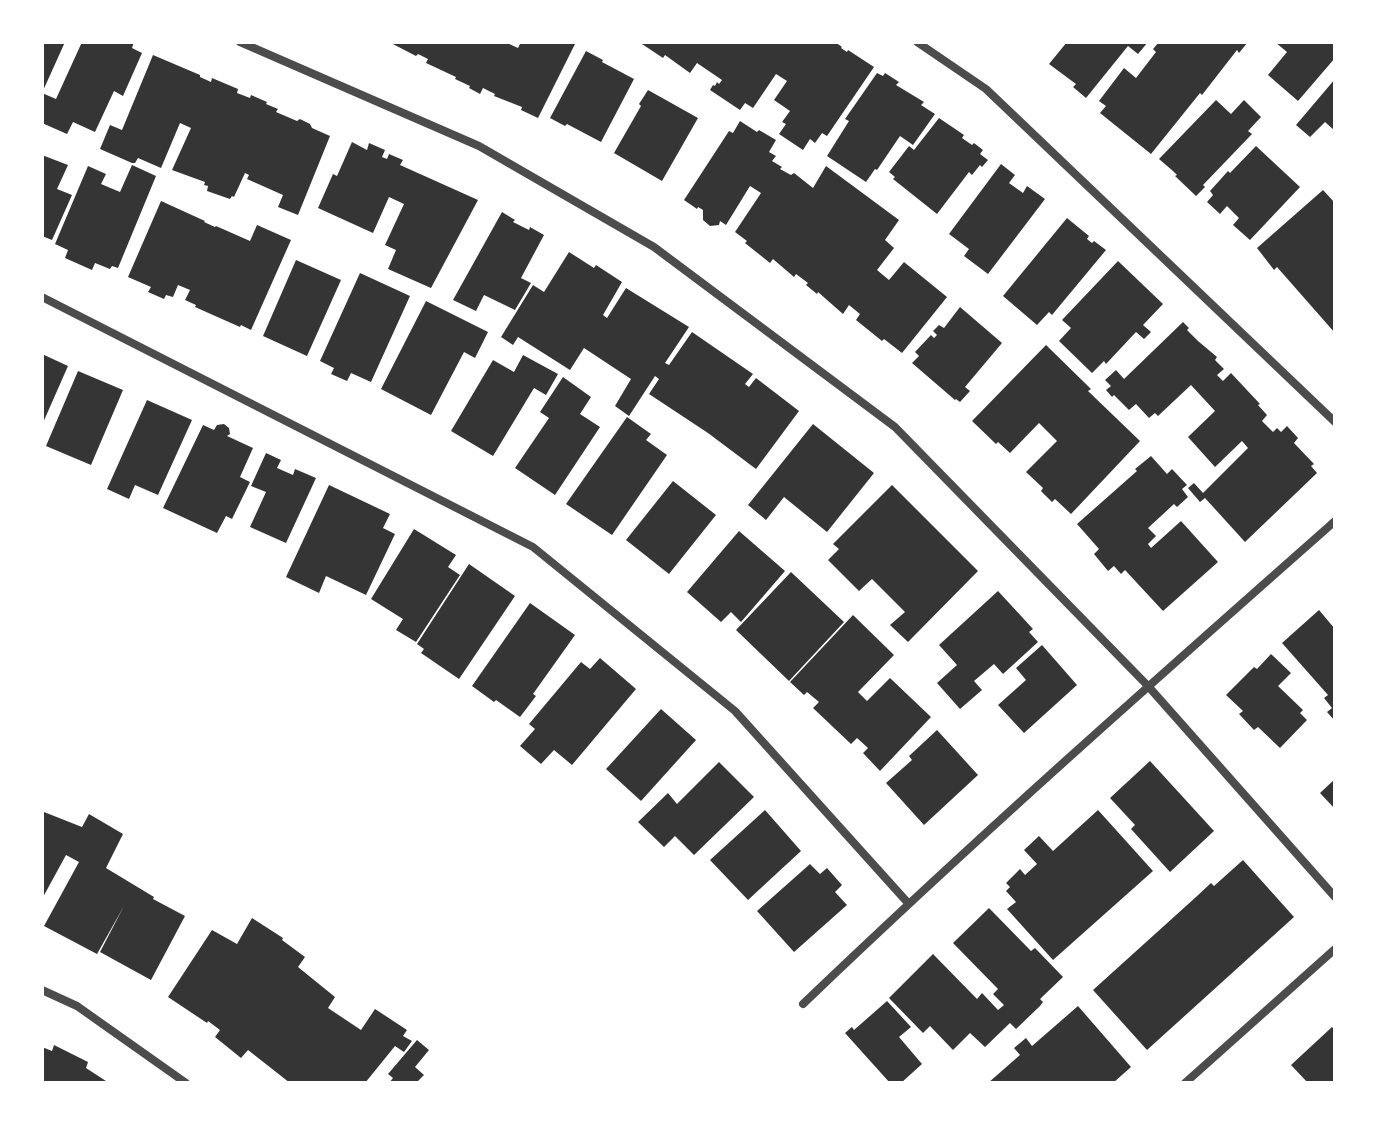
<!DOCTYPE html>
<html>
<head>
<meta charset="utf-8">
<style>
	body { margin:0 }
	#map { position:relative; width:1377px; height:1125px; overflow:hidden; background:#fff; font-family:"Sofia Sans Condensed",sans-serif }
	canvas { display:block }
	.frame { position:absolute; inset:0; border:44px solid #fff; pointer-events:none }
</style>
</head>
<body>
<div id="map">
<canvas width="1377" height="1125"></canvas>
<div class="frame"></div>
</div>
<script>
const ctx = document.querySelector('canvas').getContext('2d');
ctx.lineJoin = 'round';
function fillPath(path, color) { ctx.fillStyle = color; ctx.fill(path, 'evenodd'); }
function stroke(path, color, width, dash) { ctx.strokeStyle = color; ctx.lineWidth = width; ctx.lineCap = dash ? 'butt' : 'round'; ctx.setLineDash(dash || []); ctx.stroke(path); }
fillPath(new Path2D(`
	M42,42H65L42,93L56,99L82,42H134L132,48L142,53L123,96L114,91L95,132L73,122L67,134L42,123Z
	M389,42H505L518,48L521,42H576L538,118L521,110L522,107L494,96L495,94L483,88L480,94L469,88L470,86L455,79L456,77L426,63L428,59L418,54L416,56Z
	M639,42H835L842,47L841,48L847,52L848,50L874,67L827,136L822,133L815,143L810,139L803,150L779,134L786,124L782,122L790,111L774,100L787,81L776,74L753,108L745,103L740,110L710,90L713,85L715,86L717,82L719,84L722,80L697,63L690,73L665,55L663,58Z
	M1067,42H1148L1138,54L1128,46L1086,98L1073,87L1076,84L1049,64Z
	M1159,42H1248L1239,53L1237,50L1202,95L1200,93L1151,154L1100,113L1106,106L1099,101L1124,68L1136,78L1156,52L1153,49Z
	M1275,42H1335V58L1298,101L1268,75L1287,52Z
	M586,51L603,60L602,62L634,79L601,142L567,124L565,126L550,118Z
	M153,55L200,75V77L211,82L212,78L238,89L237,93L250,98L251,95L267,102L266,104L278,109L276,112L297,121L300,119L310,124L312,128L330,136L298,215L278,207L283,195L247,179L249,175L245,173L234,197L232,196L230,199L207,191L208,186L204,185L205,182L172,170L191,128L180,123L161,168L138,158L135,163H132L100,149L110,125L122,130Z
	M877,73L883,76L885,73L899,82L896,85L924,102L921,105L935,114L913,145L900,136L877,170L875,169L866,182L827,156L849,121L845,119Z
	M1335,79V131L1325,122L1310,137L1296,125Z
	M648,90L698,118L662,181L614,153L641,106L639,104Z
	M1216,100L1231,114L1244,100L1261,117L1248,131L1252,134L1203,185L1205,187L1196,196L1175,176L1177,175L1173,171L1159,159Z
	M939,118L964,135L962,138L972,145L974,143L983,150L980,154L988,160L982,167L980,165L972,175L969,172L937,214L893,179L895,177L889,172L909,146L914,150Z
	M740,121L757,132L759,130L776,140L769,152L776,156L772,161L782,167L780,169L791,175L794,173L813,188L826,166L899,220L885,240L894,248L877,270L889,280L904,262L947,297L902,353L884,339L882,341L856,320L860,314L849,305L843,314L818,292L817,294L806,285L808,283L796,274L794,277L773,259L770,263L745,243L747,241L735,232L761,193L750,186L726,225L720,221L719,225L710,226L703,220V210L698,207L697,209L684,200L729,131L733,133Z
	M352,142L367,150L369,143L385,150L382,157L387,159L389,154L403,160L400,165L478,200L431,288L388,269L396,250L385,245L404,204L389,197L373,233L318,208L333,174L337,176Z
	M1256,146L1300,187L1250,240L1233,225L1239,218L1227,206L1220,214L1207,202L1213,195L1210,191L1228,171L1230,173Z
	M42,155L68,165L57,189L72,195L52,240L42,236Z
	M1001,164L1015,175L1009,183L1023,193L1027,186L1045,199L988,274L964,256L969,249L949,234Z
	M132,165L156,176L118,268L112,266L110,269L95,263L92,270L65,258L68,250L55,244L88,166L106,174L101,184L120,192Z
	M1323,190L1335,203V333L1277,267L1274,270L1257,248Z
	M161,201L205,221L204,222L215,227L216,226L250,241L257,225L291,240L251,330L241,325L240,327L195,307L196,305L185,300L190,290L178,285L173,297L166,295L164,299L148,292L151,287L128,277Z
	M502,212L515,220L513,222L529,230L530,227L544,235L521,278L531,283L515,310L484,295L476,311L453,300Z
	M1067,218L1089,236L1087,239L1092,243L1094,241L1106,250L1052,315L1049,312L1037,325L1003,296Z
	M569,252L594,268L596,265L622,282L603,315L607,318L626,288L689,327L665,363L669,365L692,332L753,374L745,384L749,387L756,378L799,411L756,469L708,433L649,394L659,379L655,376L629,416L615,406L631,379L584,348L570,370L518,337L513,345L501,337L533,285L544,292Z
	M296,260L341,280L307,356L263,336Z
	M1118,261L1163,304L1143,325L1151,332L1144,339L1136,332L1106,364L1104,361L1092,373L1059,341L1071,328L1062,320Z
	M360,273L410,296L371,382L351,373L347,381L331,374L334,368L320,361Z
	M426,301L488,332L475,358L464,352L431,415L381,389Z
	M960,307L1002,343L965,387L970,391L960,402L956,399L955,400L912,363L919,356L915,352L931,335L934,338L937,335L933,331L939,325L944,328Z
	M1183,322L1189,328L1187,330L1198,341L1217,357L1215,360L1224,369L1217,375L1223,381L1231,373L1260,404L1258,405L1267,415L1262,421L1273,432L1277,428L1281,432L1287,426L1298,438L1294,443L1314,464L1311,466L1317,473L1245,542L1205,498L1200,502L1188,488L1194,483L1203,493L1248,448L1242,441L1215,467L1188,437L1215,411L1191,385L1158,416L1155,413L1149,418L1136,404L1129,410L1114,395L1112,397L1106,390L1111,386L1105,380L1116,370L1124,379Z
	M1046,345L1091,389L1088,391L1140,441L1071,514L1055,499L1052,502L1041,491L1043,488L1026,472L1057,441L1039,423L1010,453L998,442L996,444L972,421Z
	M42,354L68,366L42,425Z
	M523,355L558,374L546,395L534,388L493,456L451,431L493,360L514,372Z
	M78,371L123,390L91,465L46,446Z
	M563,377L591,397L580,414L600,427L555,495L515,468L549,418L540,412Z
	M147,400L192,420L158,495L135,485L129,499L107,489Z
	M627,417L651,434L646,440L667,455L612,535L566,504Z
	M224,424L229,428L230,434L227,436L253,448L240,477L250,482L232,519L226,516L217,533L163,508L203,425L214,430L217,425Z
	M813,424L874,473L827,532L784,497L766,520L748,505Z
	M266,453L281,460L277,468L293,475L295,469L316,478L286,543L250,527L266,492L251,486Z
	M1151,456L1167,474L1172,469L1187,485L1182,489L1188,497L1177,507L1174,504L1148,528L1156,536L1148,544L1151,548L1181,521L1218,562L1163,611L1125,570L1121,574L1114,566L1108,571L1094,554L1099,549L1077,524L1137,471L1135,469Z
	M673,481L716,515L669,574L626,540Z
	M329,485L390,514L383,528L395,534L366,595L326,576L319,593L286,577Z
	M892,485L978,571L908,642L890,625L905,612L872,579L859,591L828,560L839,549L833,544Z
	M414,529L456,555L448,567L460,575L416,642L396,630L403,619L371,599Z
	M739,531L785,571L741,622L731,612L721,622L687,592Z
	M469,564L515,596L459,679L421,653L424,649L417,644Z
	M791,572L844,622L789,681L736,630Z
	M998,591L1033,629L1029,632L1038,642L1003,674L994,664L974,681L982,690L960,709L937,683L957,665L939,645Z
	M530,603L575,635L533,694L536,696L520,717L496,700L494,702L472,686Z
	M1319,610L1335,629V721L1327,712L1332,708L1324,698L1328,695L1282,643Z
	M853,615L894,655L858,692L867,701L890,678L931,717L880,771L863,753L868,748L857,738L851,744L813,708L819,702L807,692L804,695L790,682Z
	M1042,645L1077,685L1024,733L998,705L1026,680L1016,668Z
	M1271,654L1291,673L1278,686L1303,710L1300,713L1307,720L1280,748L1258,727L1254,730L1239,714L1243,711L1226,695L1254,667L1257,669Z
	M600,658L636,689L572,765L554,750L541,764L520,746L535,729L529,724L581,662L590,669Z
	M661,709L696,740L641,801L606,769Z
	M937,730L978,775L924,825L886,783L912,760L909,756Z
	M1150,761L1214,831L1170,872L1131,829L1135,825L1110,798Z
	M719,762L754,797L694,855L675,836L664,847L638,822L668,793L677,804Z
	M1335,779V809L1320,793Z
	M765,810L801,851L748,900L710,860Z
	M1098,810L1153,871L1053,960L1007,909L1016,902L1006,891L1010,887L1006,883L1020,869L1025,875L1037,864L1024,850L1039,836L1053,851Z
	M44,812L82,827L89,814L123,834L106,868L154,897L153,899L185,916L151,980L100,952L124,906L97,954L44,926L79,862L66,855L42,899V817Z
	M1243,860L1294,917L1147,1050L1093,990L1196,897L1211,883L1214,886Z
	M810,864L820,874L827,868L842,885L835,892L847,905L794,952L757,911Z
	M989,908L1031,951L1035,948L1063,977L1040,999L1043,1002L1040,1006L1016,1029L1010,1023L985,1047L970,1033L953,1050L930,1026L923,1033L889,998L933,954L977,999L982,993L998,1010L1004,1005L993,994L998,989L953,943Z
	M252,918L283,938L282,940L305,957L298,967L335,997L328,1008L361,1030L375,1009L407,1030L403,1036L412,1041L404,1052L395,1046L365,1083H290L248,1050L241,1058L215,1037L220,1030L208,1021L207,1023L168,997L212,930L237,944Z
	M887,1001L911,1027L899,1037L922,1064L901,1083H890L845,1033L852,1027L854,1030Z
	M1078,1006L1131,1067L1113,1083H988L1020,1055L1014,1048L1026,1038L1032,1046Z
	M1332,1027L1335,1030V1083H1308L1291,1065Z
	M417,1040L429,1050L415,1067L424,1075L416,1083H389L393,1078L388,1074Z
	M54,1045L88,1062L86,1068L109,1083H42V1047L52,1051Z`), '#353535');
stroke(new Path2D(`
	M240,42L479,146L654,247L895,427L1148,686L1335,897
	M917,42L986,89L1335,422
	M42,297L533,547L735,711L908,903
	M42,990L77,1006L186,1083
	M803,1004C976,838 1155,680 1335,521
	M1185,1083L1335,949`), '#4c4c4c', 8);
</script>
</body>
</html>
